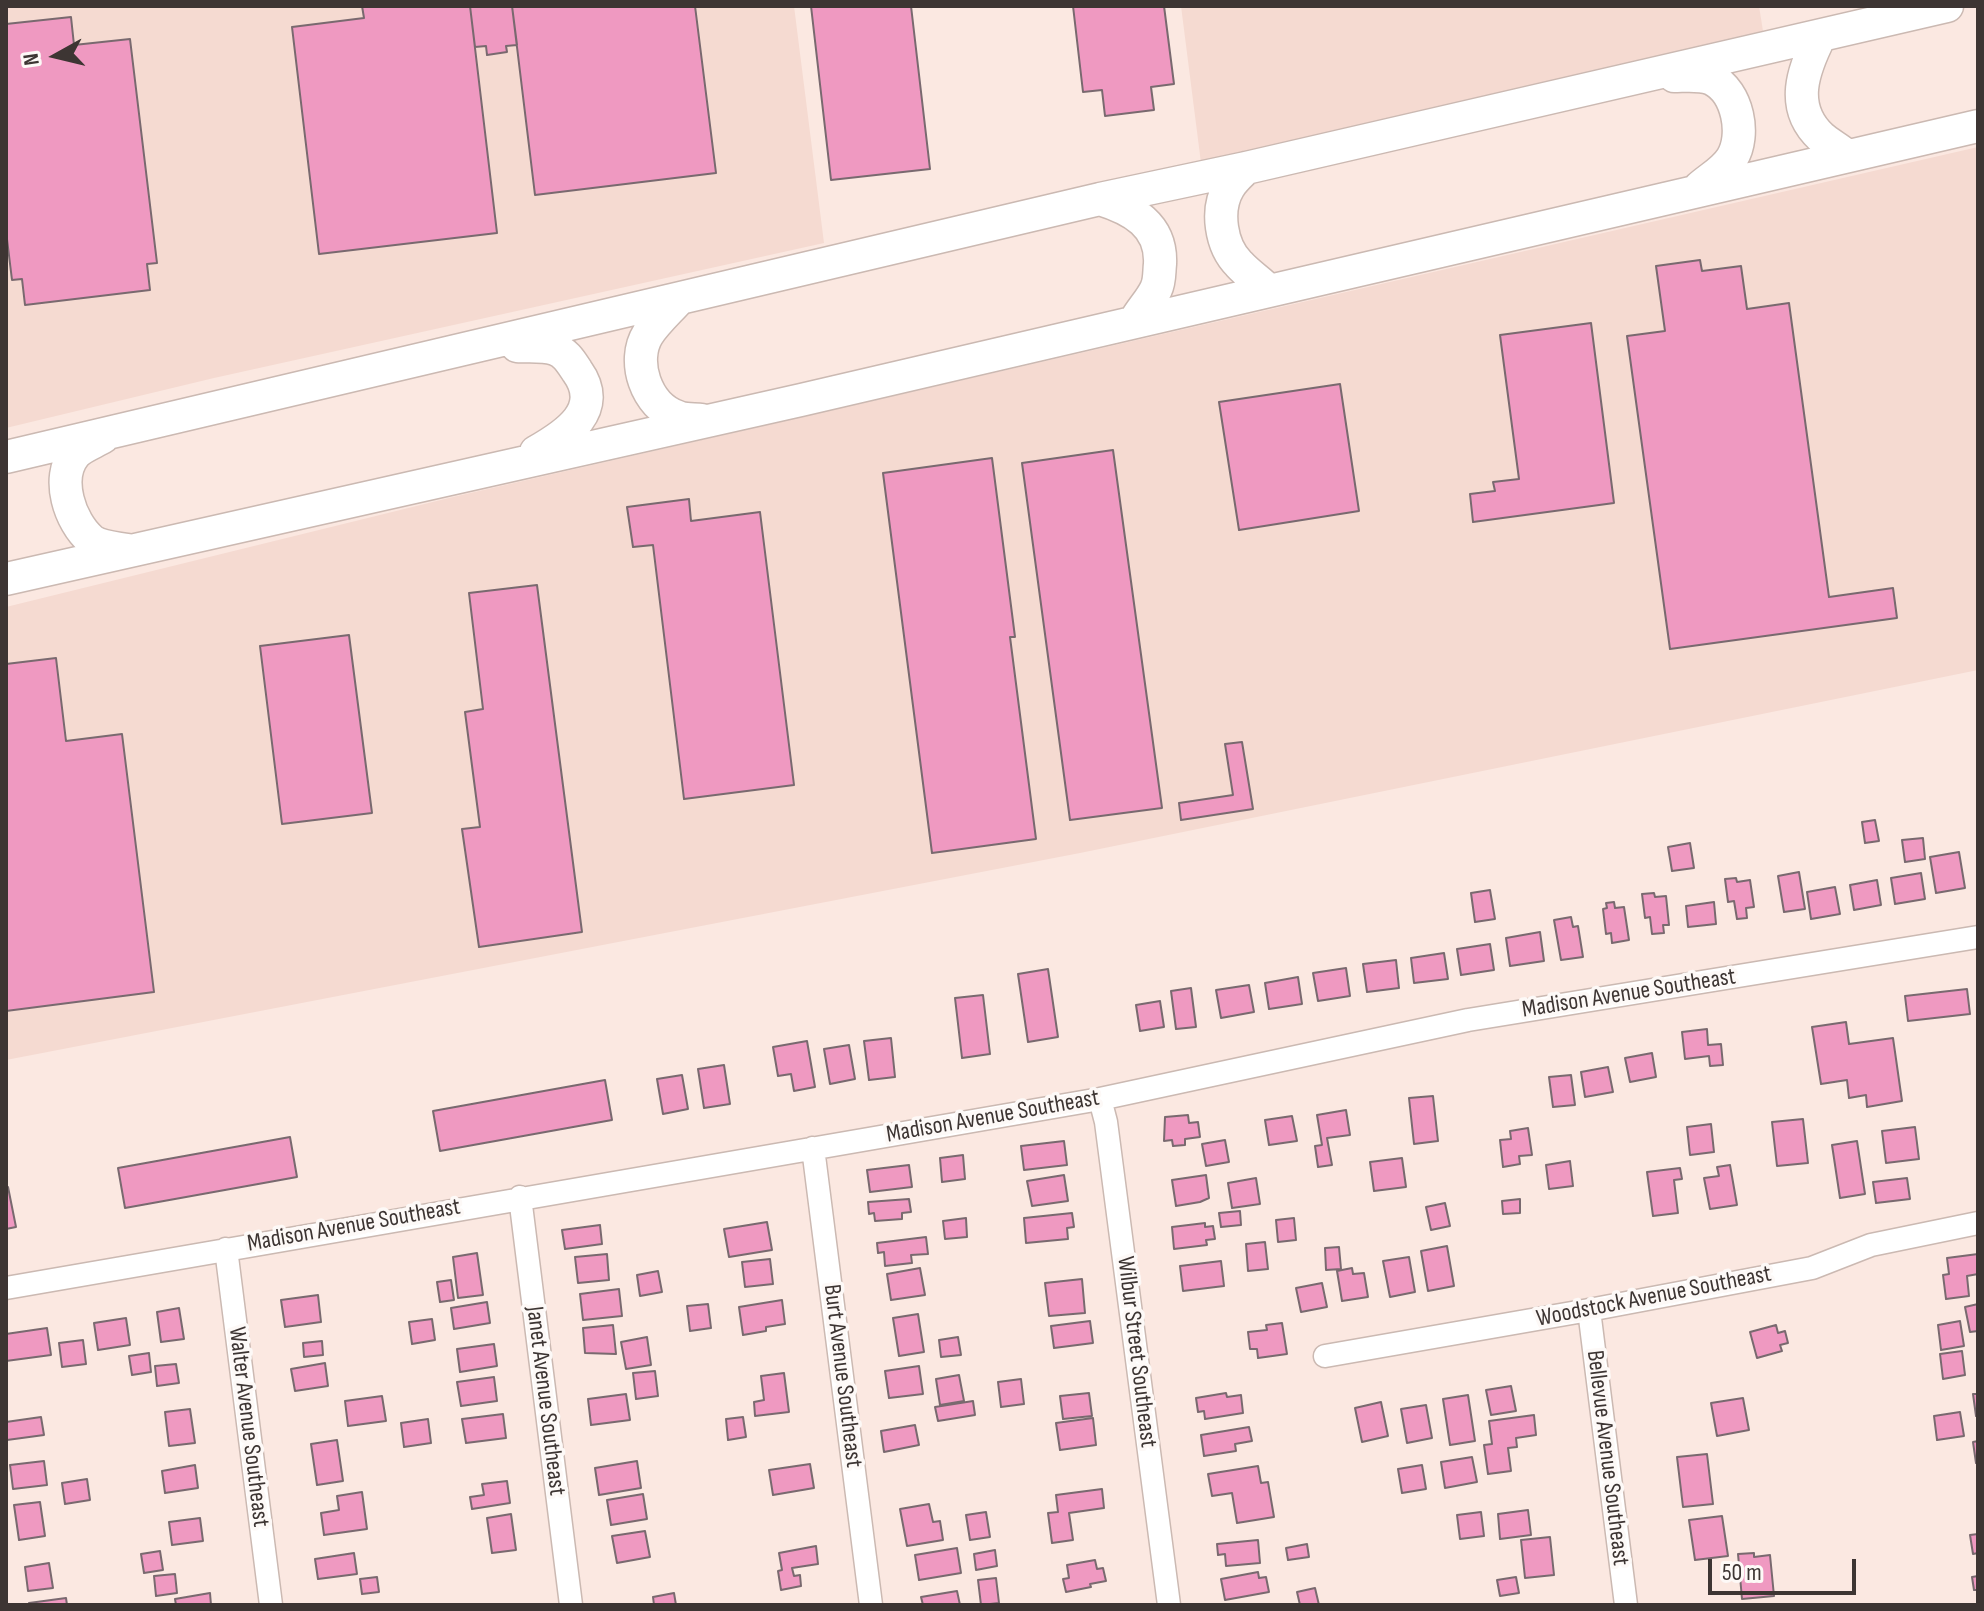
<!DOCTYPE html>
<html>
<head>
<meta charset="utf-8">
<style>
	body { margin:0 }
	#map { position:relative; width:1984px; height:1611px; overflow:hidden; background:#fbe8e1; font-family:"Sofia Sans Condensed",sans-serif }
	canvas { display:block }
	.frame { position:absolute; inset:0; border:8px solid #3d3533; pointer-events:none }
	.north { position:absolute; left:16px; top:16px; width:80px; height:80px; -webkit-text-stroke:6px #fdf9f7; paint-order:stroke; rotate:262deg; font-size:22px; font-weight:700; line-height:32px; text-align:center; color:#3d3533 }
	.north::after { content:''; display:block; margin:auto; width:28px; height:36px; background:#3d3533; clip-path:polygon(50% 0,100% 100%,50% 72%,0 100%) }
	.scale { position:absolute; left:1708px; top:1559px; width:148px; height:36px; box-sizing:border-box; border:4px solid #3d3533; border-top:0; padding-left:10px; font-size:24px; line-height:28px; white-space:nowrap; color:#3d3533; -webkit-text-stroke:6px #fdf9f7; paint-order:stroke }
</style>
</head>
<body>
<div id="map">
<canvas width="1984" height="1611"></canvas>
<div class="frame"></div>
<div class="north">N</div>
<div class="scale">50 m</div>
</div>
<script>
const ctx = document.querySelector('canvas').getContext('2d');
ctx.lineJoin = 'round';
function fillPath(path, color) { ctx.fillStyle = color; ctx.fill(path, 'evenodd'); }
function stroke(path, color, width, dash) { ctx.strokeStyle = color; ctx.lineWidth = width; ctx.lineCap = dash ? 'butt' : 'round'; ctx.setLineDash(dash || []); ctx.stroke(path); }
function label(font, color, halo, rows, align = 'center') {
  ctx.font = font + ' "Sofia Sans Condensed",sans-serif'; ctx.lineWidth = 7; ctx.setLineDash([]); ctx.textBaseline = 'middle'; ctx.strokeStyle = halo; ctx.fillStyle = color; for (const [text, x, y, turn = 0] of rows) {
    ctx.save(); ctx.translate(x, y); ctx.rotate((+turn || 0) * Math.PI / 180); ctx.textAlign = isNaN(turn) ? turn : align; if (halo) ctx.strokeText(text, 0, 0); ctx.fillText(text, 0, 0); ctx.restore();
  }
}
fillPath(new Path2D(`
	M6,6H794L824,243L214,378L6,428Z
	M1181,6H1759L1763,31L1201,163Z
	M1978,147V670L1080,853L6,1060V607L453,497Z`), '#f5dad1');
const building = new Path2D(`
	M362,6H470L497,233L319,254L292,27L364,18Z
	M470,6H512L517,45L506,46L507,52L487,55L486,46L475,47Z
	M512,6H695L716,173L535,195Z
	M811,6H911L930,169L831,180Z
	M1073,6H1164L1174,84L1151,87L1154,110L1105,116L1102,90L1083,92Z
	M71,17L74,45L130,39L157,263L147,264L150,290L25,305L22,279L12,280L6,231V24Z
	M1700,260L1702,271L1741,266L1747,309L1789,303L1829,597L1893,588L1897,618L1670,649L1627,336L1665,331L1656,266Z
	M1591,323L1614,503L1473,522L1470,494L1495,491L1493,482L1519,479L1500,335Z
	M1340,384L1359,511L1239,530L1219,402Z
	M1113,450L1162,808L1070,820L1022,463Z
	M992,458L1015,637H1010L1036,839L932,853L883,473Z
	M689,499L691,521L760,512L794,785L684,799L653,545L633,547L627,507Z
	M537,585L582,932L479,947L462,829L480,827L465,712L483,709L469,593Z
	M349,635L372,813L282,824L260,646Z
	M56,658L66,741L122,734L154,992L6,1011V664Z
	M1242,742L1253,809L1181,820L1179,803L1233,795L1225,744Z
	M1875,820L1879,841L1865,843L1862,822Z
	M1923,838L1925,859L1905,862L1902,840Z
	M1690,843L1694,868L1672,871L1668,847Z
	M1959,852L1965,888L1936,893L1930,857Z
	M1799,872L1805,909L1784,912L1778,876Z
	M1921,873L1925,899L1895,904L1891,878Z
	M1736,878L1737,882L1750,880L1754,907L1746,908L1747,918L1737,919L1734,901L1728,902L1725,879Z
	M1877,880L1881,905L1854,910L1850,885Z
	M1835,887L1840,914L1811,919L1807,892Z
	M1490,890L1495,919L1475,922L1471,893Z
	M1654,893L1655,897L1666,896L1669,925H1663L1664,933L1652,934L1650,917L1645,918L1642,894Z
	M1614,902L1615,908L1624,907L1629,940L1612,943L1611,933L1606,934L1603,909L1607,908L1606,903Z
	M1714,902L1716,924L1688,927L1686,906Z
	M1571,917L1573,927L1578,926L1583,957L1561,960L1554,920Z
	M1540,932L1544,961L1510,966L1506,938Z
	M1490,944L1494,970L1461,975L1457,949Z
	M1444,953L1448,979L1414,983L1411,958Z
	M1396,960L1399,988L1367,992L1363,964Z
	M1346,968L1350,996L1318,1001L1313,973Z
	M1048,969L1058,1037L1028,1042L1018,974Z
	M1298,977L1302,1004L1269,1009L1265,983Z
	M1249,985L1254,1012L1221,1018L1216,990Z
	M1191,988L1196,1027L1176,1029L1171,991Z
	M1967,989L1970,1014L1908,1021L1905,996Z
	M983,995L990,1054L962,1058L955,998Z
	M1160,1001L1164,1027L1140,1031L1136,1005Z
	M1846,1022L1849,1044L1893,1038L1902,1101L1867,1107L1866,1095L1849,1098L1847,1080L1821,1084L1812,1027Z
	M1707,1029L1708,1045L1721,1044L1723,1065L1710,1066L1709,1056L1685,1059L1682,1032Z
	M891,1038L895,1077L869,1080L864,1041Z
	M807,1041L815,1087L794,1091L791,1074L778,1076L773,1047Z
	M849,1045L855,1079L830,1084L824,1049Z
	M1652,1053L1656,1077L1630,1082L1625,1058Z
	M724,1065L730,1104L704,1108L698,1069Z
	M1608,1067L1613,1092L1585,1097L1581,1072Z
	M682,1075L688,1109L663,1114L657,1079Z
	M1571,1075L1575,1105L1553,1107L1549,1077Z
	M605,1080L612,1120L440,1151L433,1111Z
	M1433,1096L1438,1141L1414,1144L1409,1098Z
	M1346,1110L1350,1135L1327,1138L1332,1165L1318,1167L1315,1146L1322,1145L1317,1115Z
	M1188,1115L1189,1123L1198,1122L1200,1137L1185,1139V1145L1173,1146L1172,1140L1164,1141L1165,1117Z
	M1292,1116L1297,1141L1269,1145L1265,1120Z
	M1803,1119L1808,1163L1777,1166L1772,1122Z
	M1711,1124L1714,1152L1690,1155L1687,1127Z
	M1915,1127L1919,1159L1886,1163L1882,1131Z
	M1528,1128L1532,1155L1519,1156L1520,1164L1503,1167L1500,1140L1511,1139L1510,1131Z
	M290,1137L297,1177L125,1208L118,1168Z
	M1225,1140L1229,1162L1206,1166L1202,1144Z
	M1064,1141L1067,1165L1024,1170L1021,1146Z
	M1857,1141L1865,1194L1840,1198L1832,1145Z
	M963,1155L965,1179L942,1182L940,1158Z
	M1402,1158L1406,1187L1374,1191L1370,1162Z
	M1570,1161L1573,1186L1549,1189L1546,1165Z
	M909,1165L912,1187L870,1192L867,1170Z
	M1730,1165L1737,1205L1710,1209L1704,1178L1719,1176L1717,1167Z
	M1680,1168L1682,1179L1674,1180L1678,1213L1653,1216L1647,1172Z
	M1064,1175L1068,1201L1032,1206L1027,1181Z
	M1206,1175L1209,1198L1200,1202L1176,1206L1172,1180Z
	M1256,1178L1260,1204L1232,1208L1228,1183Z
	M1907,1178L1910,1199L1876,1203L1873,1182Z
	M6,1187H8L16,1227L6,1229Z
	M909,1199L911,1212L902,1213V1219L875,1221L874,1213L869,1214L868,1202Z
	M1520,1199V1213L1503,1214L1502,1201Z
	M1445,1203L1450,1226L1431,1230L1426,1207Z
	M1240,1211L1241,1225L1221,1227L1219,1213Z
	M1072,1213L1074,1227L1067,1228L1068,1239L1026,1243L1024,1218Z
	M966,1218L967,1237L945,1239L943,1221Z
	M1294,1218L1296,1240L1278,1242L1276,1220Z
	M767,1222L772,1250L729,1257L724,1229Z
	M1205,1223V1227L1213,1226L1215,1239L1206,1240L1207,1245L1174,1249L1172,1227Z
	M600,1225L602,1244L565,1249L562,1230Z
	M926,1237L928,1254L911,1255L912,1263L885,1266L884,1252L878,1253L877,1243Z
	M1265,1242L1268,1269L1248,1271L1246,1244Z
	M1447,1246L1454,1286L1428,1291L1421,1251Z
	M1339,1247L1341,1269L1326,1270L1325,1248Z
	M477,1253L483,1295L458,1298L453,1257Z
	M607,1254L609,1280L578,1283L575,1257Z
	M1978,1254V1274L1967,1276L1969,1296L1946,1299L1943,1275L1949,1274L1947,1258Z
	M1409,1257L1415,1292L1390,1297L1383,1261Z
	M770,1259L773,1284L745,1287L742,1262Z
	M1221,1261L1224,1286L1183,1291L1180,1266Z
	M920,1268L925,1295L891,1300L887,1274Z
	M1352,1268L1353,1274L1364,1273L1368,1297L1342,1301L1337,1271Z
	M658,1271L662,1292L640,1296L637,1275Z
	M1082,1279L1085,1313L1049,1316L1045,1283Z
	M451,1280L454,1300L440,1302L437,1282Z
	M1322,1283L1327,1307L1301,1312L1296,1288Z
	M619,1289L622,1316L583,1320L580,1294Z
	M318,1295L321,1322L285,1327L281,1300Z
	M782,1300L785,1324L766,1327V1331L743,1335L739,1307Z
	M487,1302L490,1323L454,1329L451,1308Z
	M708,1304L711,1328L690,1331L687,1306Z
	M1978,1304V1331L1970,1332L1965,1307Z
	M179,1308L184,1339L161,1342L157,1312Z
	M918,1314L924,1352L899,1356L893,1318Z
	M126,1318L130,1345L98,1350L94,1323Z
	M432,1319L435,1340L412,1344L409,1322Z
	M1090,1321L1093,1343L1054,1348L1051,1326Z
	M1960,1321L1964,1346L1941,1350L1938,1325Z
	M1282,1323L1287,1354L1258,1358L1257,1349H1250L1248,1332L1267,1330L1266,1325Z
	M613,1325L616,1354L585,1353L583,1328Z
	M1776,1325L1778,1333L1785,1331L1788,1343L1780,1345L1782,1351L1757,1358L1750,1332Z
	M47,1328L51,1355L6,1361V1334Z
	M647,1337L651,1365L626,1369L621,1342Z
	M958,1337L961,1355L941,1357L939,1340Z
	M83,1340L86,1364L62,1367L59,1343Z
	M322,1341L323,1355L304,1357L303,1343Z
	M494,1344L497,1366L460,1372L457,1349Z
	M1962,1351L1965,1375L1943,1379L1940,1354Z
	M149,1353L151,1372L132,1375L129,1356Z
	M325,1363L328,1386L295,1391L291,1369Z
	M176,1364L179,1383L157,1386L155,1366Z
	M919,1366L923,1394L889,1398L885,1371Z
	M655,1371L658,1396L636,1399L633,1373Z
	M784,1373L789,1412L755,1416L754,1402L764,1400L761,1376Z
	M959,1375L964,1401L940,1405L936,1379Z
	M494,1377L497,1401L461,1406L457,1382Z
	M1021,1379L1024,1404L1001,1407L998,1382Z
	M1511,1386L1516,1411L1491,1415L1486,1390Z
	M1089,1393L1092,1416L1063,1419L1060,1396Z
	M1226,1393L1227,1397L1241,1395L1243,1413L1205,1419L1204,1411L1198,1412L1196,1398Z
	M626,1394L630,1420L591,1425L588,1399Z
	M1973,1394H1978V1416H1976Z
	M1468,1395L1475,1441L1450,1445L1443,1399Z
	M382,1396L386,1421L348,1426L345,1401Z
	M1743,1398L1749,1430L1717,1436L1711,1403Z
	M973,1401L975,1415L938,1421L935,1407Z
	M1381,1402L1388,1436L1362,1442L1355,1408Z
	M1426,1405L1432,1438L1407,1443L1401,1409Z
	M190,1409L195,1443L169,1446L165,1412Z
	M1960,1412L1964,1436L1937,1440L1934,1416Z
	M503,1414L506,1438L466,1443L462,1419Z
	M1534,1415L1536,1435L1516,1438L1517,1447L1508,1448L1511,1471L1488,1474L1484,1445L1492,1444L1489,1421Z
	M41,1417L44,1435L7,1440L6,1422Z
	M743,1417L746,1437L728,1440L726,1419Z
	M1093,1418L1096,1445L1060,1450L1056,1423Z
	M428,1419L431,1443L404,1447L401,1423Z
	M915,1425L919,1445L884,1452L881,1431Z
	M1249,1427L1252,1441L1235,1444L1236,1451L1204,1456L1201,1435Z
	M337,1440L343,1481L317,1485L311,1444Z
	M1978,1441V1463H1976L1973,1442Z
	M1707,1454L1713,1504L1683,1507L1677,1457Z
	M1472,1457L1477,1482L1445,1488L1441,1462Z
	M44,1461L47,1485L13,1489L10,1465Z
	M637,1461L641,1488L599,1495L595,1468Z
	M810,1464L814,1488L773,1495L769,1470Z
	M195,1465L198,1488L165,1493L162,1471Z
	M1422,1465L1426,1489L1402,1493L1398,1469Z
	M1258,1466L1261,1483L1268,1482L1274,1517L1237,1523L1232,1493L1212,1496L1208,1474Z
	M87,1479L90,1500L65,1504L62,1483Z
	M507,1481L510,1503L472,1509L470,1497L484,1495L482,1484Z
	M1102,1489L1104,1508L1069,1513L1073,1540L1052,1543L1048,1513L1058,1512L1056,1495Z
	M362,1492L367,1529L324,1535L321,1513L339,1510L337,1496Z
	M643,1494L647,1519L611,1525L607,1500Z
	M40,1502L45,1536L19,1540L14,1505Z
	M929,1504L933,1522L940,1521L943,1540L907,1546L900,1509Z
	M1528,1510L1531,1535L1500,1539L1498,1514Z
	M986,1512L990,1537L970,1540L966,1515Z
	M1481,1512L1484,1536L1460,1539L1457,1515Z
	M511,1514L516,1550L492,1553L487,1518Z
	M1722,1516L1728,1556L1695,1560L1689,1520Z
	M200,1518L203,1541L172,1545L169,1522Z
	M645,1531L650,1557L617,1563L612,1536Z
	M1978,1534V1553L1973,1554L1970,1535Z
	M1550,1537L1554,1575L1525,1578L1521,1540Z
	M1258,1540L1260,1563L1226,1566L1225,1554L1218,1555L1217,1544Z
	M1307,1544L1309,1557L1288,1560L1286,1548Z
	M816,1546L818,1564L792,1568L794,1576L800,1575L801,1586L781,1590L778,1571L782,1570L779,1553Z
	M957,1548L961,1573L919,1580L915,1555Z
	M995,1550L997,1566L976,1570L974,1554Z
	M160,1551L163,1570L144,1573L141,1554Z
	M354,1553L357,1574L318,1579L315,1559Z
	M1754,1553V1557L1770,1555L1774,1596L1742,1599L1738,1554Z
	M1095,1560L1097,1569L1103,1568L1106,1581L1090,1584L1091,1587L1066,1592L1063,1579L1069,1578L1067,1565Z
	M49,1563L53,1588L28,1591L25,1567Z
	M1258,1572L1259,1578L1266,1577L1269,1592L1225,1600L1221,1579Z
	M175,1574L177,1593L156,1596L154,1576Z
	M1978,1576V1590H1974L1972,1577Z
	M377,1577L379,1592L362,1594L360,1579Z
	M1516,1577L1519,1593L1500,1596L1497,1580Z
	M996,1578L999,1603L981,1605L978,1580Z
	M1315,1588L1319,1605H1300L1297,1592Z
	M957,1591L960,1605H923L921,1597Z
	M210,1593L211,1605H176L175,1599Z
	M674,1593L676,1605H654L653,1597Z
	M66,1598L67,1605H29V1603Z`);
fillPath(building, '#ef99c1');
stroke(building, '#79696f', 2);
const street = new Path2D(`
	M1100,1099L1106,1122L1169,1605
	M813,1148L871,1605
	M520,1197L571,1605
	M226,1249L271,1605
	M6,1288L1100,1099L1468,1020L1978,937
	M1589,1310L1626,1605
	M1325,1356L1589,1310L1812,1268L1871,1245L1978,1223`);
const secondary = new Path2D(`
	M1820,36C1803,70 1789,107 1821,137C1829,144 1839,149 1847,156
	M1674,76C1685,76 1701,74 1712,79C1738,92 1746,135 1732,158C1724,171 1710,178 1699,188
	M1246,168C1240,174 1233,180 1229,187C1215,210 1221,246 1239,264C1248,274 1259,281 1268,290
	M1100,199C1132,209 1162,225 1160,264C1159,272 1160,281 1156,289C1151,300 1141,310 1135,321
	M677,301C668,311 656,322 648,334C631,361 646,406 678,417C685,420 695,419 702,420
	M517,346C529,347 544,345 555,349C566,353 571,362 577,371C605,410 566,435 536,452
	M103,437C95,442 81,447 75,454C55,478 70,522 91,540C99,547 117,548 127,550
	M6,457L1100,199L1246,168L1947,6
	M6,579L801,400L1978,126`);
stroke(street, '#cbb9b2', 25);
stroke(secondary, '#cbb9b2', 35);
stroke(street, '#fff', 22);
stroke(secondary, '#fff', 32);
label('24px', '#3d3533', '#fdf9f7', [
	["Madison Avenue Southeast",1629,994,-9],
	["Madison Avenue Southeast",993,1117,-10],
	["Madison Avenue Southeast",354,1226,-10],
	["Woodstock Avenue Southeast",1654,1297,-11],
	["Wilbur Street Southeast",1136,1352,83],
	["Burt Avenue Southeast",842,1376,83],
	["Janet Avenue Southeast",545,1401,83],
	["Walter Avenue Southeast",248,1427,83],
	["Bellevue Avenue Southeast",1607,1458,83]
]);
</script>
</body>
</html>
